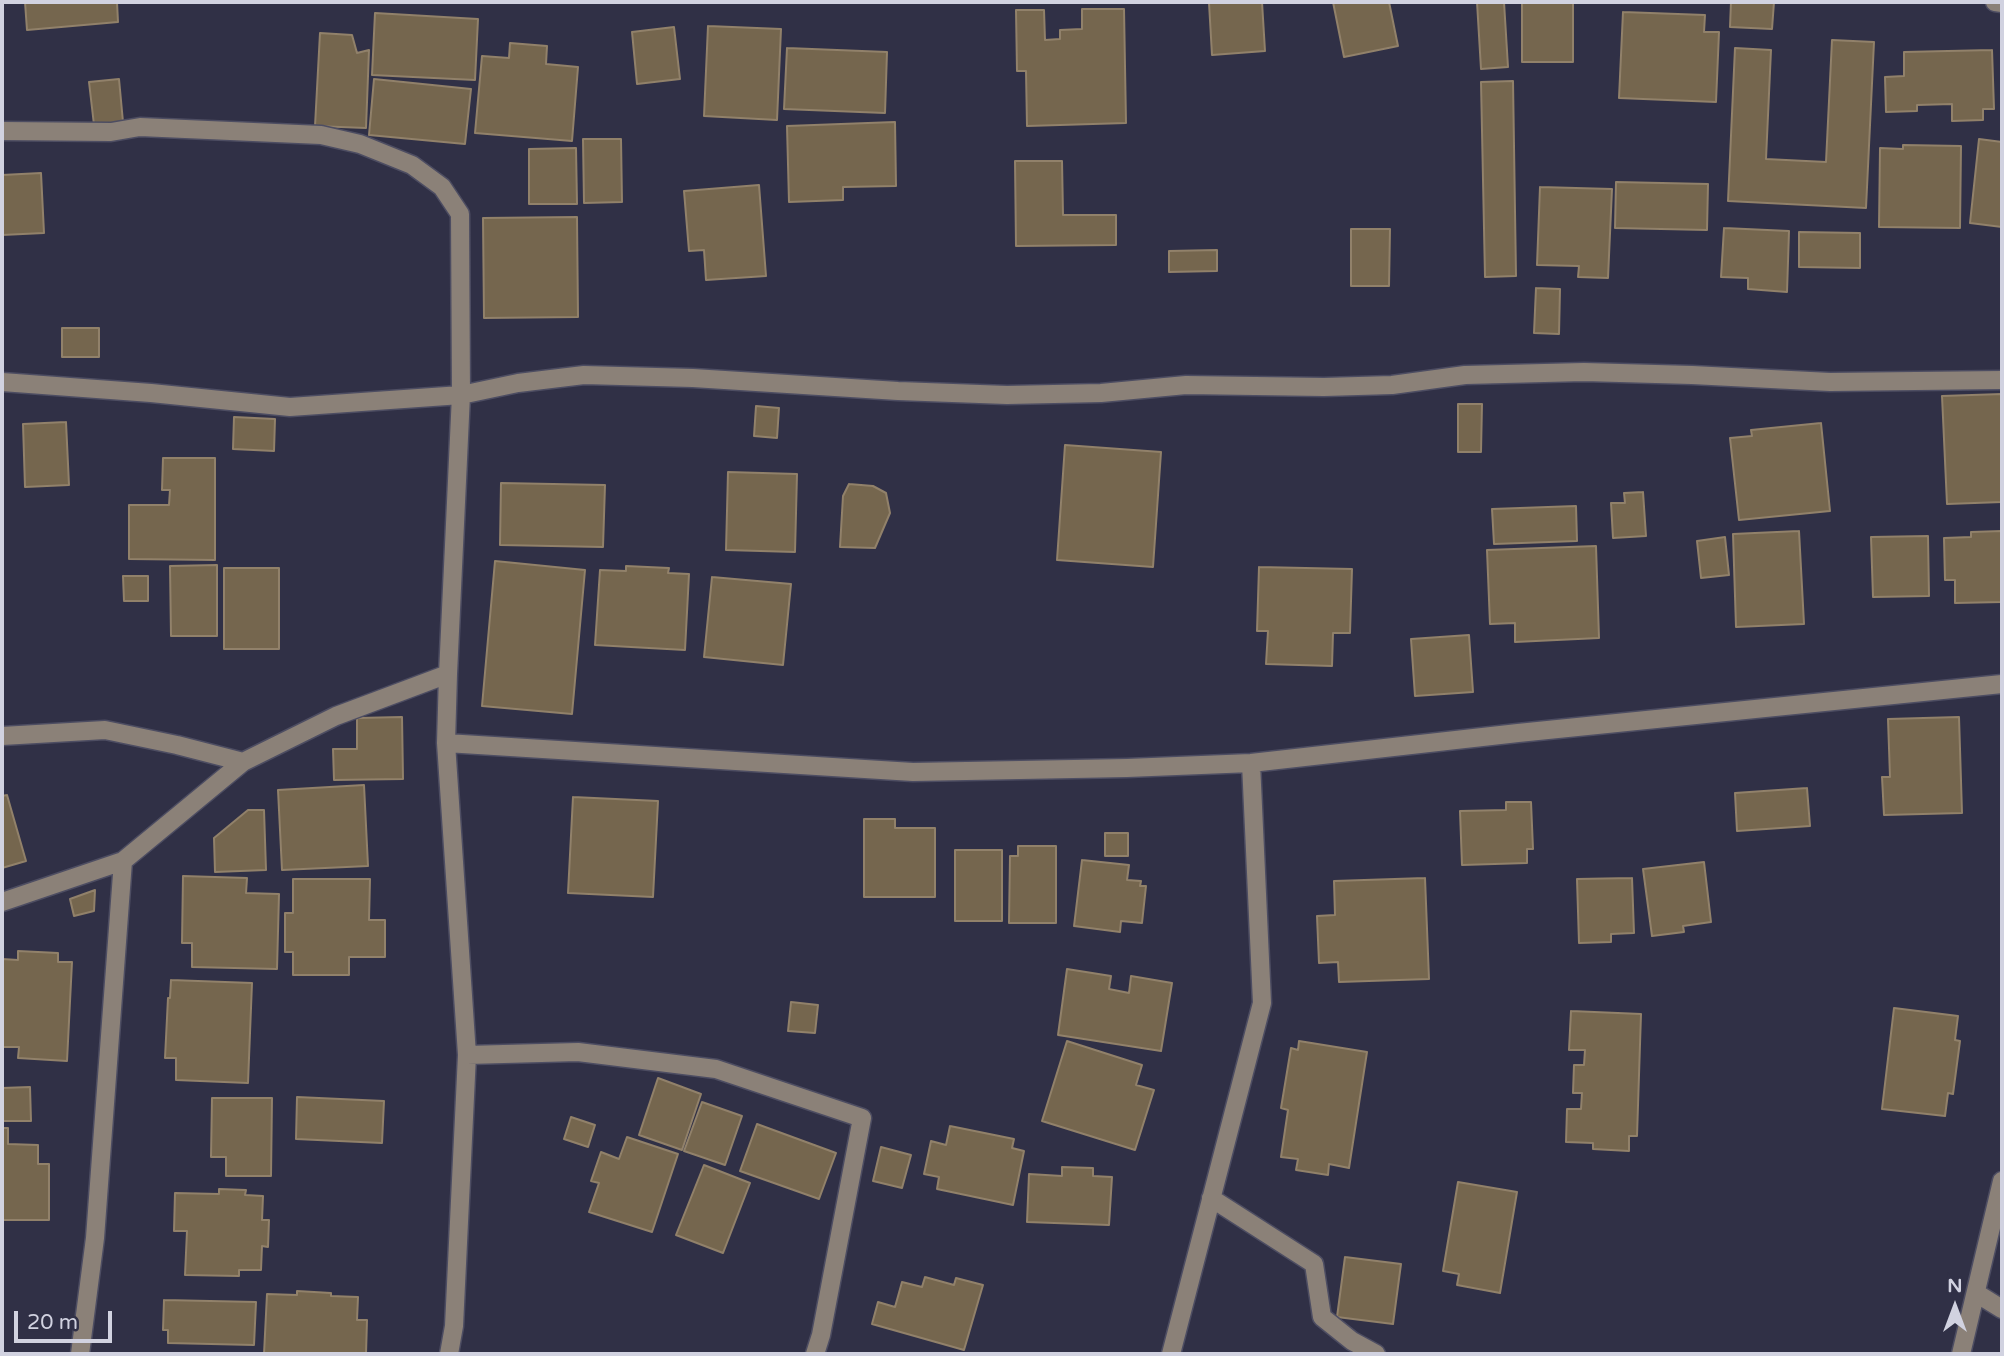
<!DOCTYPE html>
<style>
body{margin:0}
#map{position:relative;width:2004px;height:1356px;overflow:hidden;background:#303046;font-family:"Varela Round",sans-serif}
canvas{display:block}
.frame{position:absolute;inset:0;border:4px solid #d1d2e0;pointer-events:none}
.north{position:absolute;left:1920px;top:1272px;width:70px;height:70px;-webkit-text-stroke:5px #303046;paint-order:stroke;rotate:0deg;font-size:19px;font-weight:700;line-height:28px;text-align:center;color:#d1d2e0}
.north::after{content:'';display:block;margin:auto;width:24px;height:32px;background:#d1d2e0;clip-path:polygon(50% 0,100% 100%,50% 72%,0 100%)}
.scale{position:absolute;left:14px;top:1311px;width:98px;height:32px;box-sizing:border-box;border:4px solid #d1d2e0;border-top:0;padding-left:9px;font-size:21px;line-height:24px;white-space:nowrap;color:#d1d2e0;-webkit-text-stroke:5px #303046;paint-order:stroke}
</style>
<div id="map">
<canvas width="2004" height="1356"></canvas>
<div class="frame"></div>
<div class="north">N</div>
<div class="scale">20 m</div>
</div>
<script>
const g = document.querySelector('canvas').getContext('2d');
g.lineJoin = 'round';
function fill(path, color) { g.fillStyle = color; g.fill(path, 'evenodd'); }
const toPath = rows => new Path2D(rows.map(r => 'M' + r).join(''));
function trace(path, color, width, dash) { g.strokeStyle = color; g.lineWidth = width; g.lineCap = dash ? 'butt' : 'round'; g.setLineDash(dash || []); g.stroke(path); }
const building = toPath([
 [25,2,117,2,118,22,27,30,25,2],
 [1230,2,1262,2,1265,51,1212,55,1209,3,1230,2],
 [1333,2,1389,2,1398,46,1344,57,1333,2],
 [1477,2,1504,2,1508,67,1481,69,1477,2],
 [1522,2,1573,2,1573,62,1522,62,1522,2],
 [1731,2,1774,2,1772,29,1730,27,1731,2],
 [1082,9,1124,9,1126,123,1027,126,1026,71,1017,71,1016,10,1044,10,1045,40,1060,39,1060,30,1082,29,1082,9],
 [1623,12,1705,15,1704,32,1719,32,1716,102,1619,98,1623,12],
 [375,13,478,19,475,80,372,75,375,13],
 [708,26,781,29,777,120,704,116,708,26],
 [674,27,680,79,637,84,632,32,674,27],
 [320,33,352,35,357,53,369,50,366,128,315,126,320,33],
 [1832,40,1874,42,1866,208,1728,201,1735,48,1771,50,1766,159,1826,162,1832,40],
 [510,43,547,46,546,64,578,67,572,141,475,133,482,56,509,58,510,43],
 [787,48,887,52,885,113,784,109,787,48],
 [1992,50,1994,109,1983,109,1983,120,1952,121,1952,104,1917,105,1917,111,1886,112,1885,77,1904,76,1904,52,1992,50],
 [119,79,123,122,94,125,89,82,119,79],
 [374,79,471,89,465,144,369,135,374,79],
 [1513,81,1516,276,1485,277,1481,82,1513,81],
 [895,122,896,186,843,187,843,200,789,202,787,126,895,122],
 [583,139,621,139,622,202,584,203,583,139],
 [1979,139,2002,142,2002,227,1970,223,1979,139],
 [1903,145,1961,146,1960,228,1879,227,1880,148,1903,149,1903,145],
 [576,148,577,204,529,204,529,149,576,148],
 [1015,161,1062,161,1063,215,1116,215,1116,245,1016,246,1015,161],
 [41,173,44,233,2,235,2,175,41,173],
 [1616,182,1708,184,1707,230,1615,228,1616,182],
 [759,185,766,276,706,280,704,250,689,251,684,191,759,185],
 [1540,187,1612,189,1608,278,1578,277,1579,266,1537,265,1540,187],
 [577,217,578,317,484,318,483,218,577,217],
 [1724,228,1789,231,1787,292,1748,289,1748,278,1721,277,1724,228],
 [1351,229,1390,229,1389,286,1351,286,1351,229],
 [1799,232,1860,233,1860,268,1799,267,1799,232],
 [1217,250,1217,271,1169,272,1169,251,1217,250],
 [1536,288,1560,289,1559,334,1534,333,1536,288],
 [62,328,99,328,99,357,62,357,62,328],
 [2002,394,2002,502,1947,504,1942,396,2002,394],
 [1458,404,1482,404,1481,452,1458,452,1458,404],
 [756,406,779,408,777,438,754,436,756,406],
 [234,417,275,419,274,451,233,449,234,417],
 [66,422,69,485,25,487,23,424,66,422],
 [1821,423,1830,511,1739,520,1730,438,1752,436,1751,430,1821,423],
 [1065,445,1161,452,1153,567,1057,560,1065,445],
 [163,458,215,458,215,560,129,559,129,505,169,505,170,490,162,490,163,458],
 [728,472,797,474,795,552,726,550,728,472],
 [501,483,605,485,603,547,500,545,501,483],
 [849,484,873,486,886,493,890,513,875,548,840,547,843,496,849,484],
 [1643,492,1646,536,1613,538,1611,503,1625,503,1624,493,1643,492],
 [1576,506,1577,541,1494,544,1492,509,1576,506],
 [1799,531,1804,624,1736,627,1733,534,1799,531],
 [2002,531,2002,602,1955,603,1955,580,1945,580,1944,538,1971,537,1971,532,2002,531],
 [1928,536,1929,596,1873,597,1871,537,1928,536],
 [1725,537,1729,575,1701,578,1697,541,1725,537],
 [1596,546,1599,638,1515,642,1515,623,1490,624,1487,550,1596,546],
 [495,561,585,570,572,714,482,706,495,561],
 [217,565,217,636,171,636,170,566,217,565],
 [626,566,669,568,668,573,689,574,685,650,595,645,600,570,626,571,626,566],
 [1259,567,1352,569,1350,633,1333,633,1332,666,1266,664,1268,631,1257,631,1259,567],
 [224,568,279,568,279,649,224,649,224,568],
 [123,576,148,576,148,601,124,601,123,576],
 [712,577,791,584,783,665,704,657,712,577],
 [1469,635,1473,692,1415,696,1411,639,1469,635],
 [402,717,403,779,334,780,333,749,357,749,357,718,402,717],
 [1959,717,1962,813,1884,815,1882,777,1890,777,1888,719,1959,717],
 [364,785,368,866,282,870,278,790,364,785],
 [1807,788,1810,826,1737,831,1735,793,1807,788],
 [7,795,26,861,2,868,2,796,7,795],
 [573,797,658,801,653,897,568,893,573,797],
 [1506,802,1531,802,1533,849,1527,849,1527,863,1462,865,1460,811,1506,810,1506,802],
 [248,810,264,810,266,870,215,872,214,838,248,810],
 [864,819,895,819,895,828,935,828,935,897,864,897,864,819],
 [1105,833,1128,833,1128,856,1105,856,1105,833],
 [1018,846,1056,846,1056,923,1009,923,1010,856,1018,856,1018,846],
 [955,850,1002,850,1002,921,955,921,955,850],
 [1082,860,1129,865,1127,880,1141,881,1140,886,1146,886,1142,923,1121,921,1120,932,1074,926,1082,860],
 [1704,862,1711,922,1683,926,1684,932,1652,936,1643,869,1704,862],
 [183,876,247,878,246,893,279,894,277,969,192,967,192,943,182,943,183,876],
 [1425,878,1429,979,1339,982,1338,962,1319,963,1317,916,1335,915,1334,881,1425,878],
 [1632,878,1634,933,1611,934,1611,942,1579,943,1577,879,1632,878],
 [293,879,370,879,369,920,385,920,385,957,349,957,349,975,293,975,293,952,285,952,285,913,293,913,293,879],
 [95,890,94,911,74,916,70,899,95,890],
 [18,951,58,953,58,962,72,962,67,1061,18,1058,19,1047,2,1047,2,959,18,960,18,951],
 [1067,969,1111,976,1109,989,1129,993,1131,976,1172,983,1161,1051,1058,1035,1067,969],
 [171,980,252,983,248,1083,176,1080,176,1058,165,1058,168,998,170,998,171,980],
 [791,1002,818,1005,815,1033,788,1031,791,1002],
 [1894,1008,1958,1016,1955,1040,1960,1041,1953,1094,1948,1093,1945,1116,1882,1109,1894,1008],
 [1571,1011,1641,1014,1637,1136,1629,1136,1629,1151,1593,1149,1593,1143,1566,1142,1567,1109,1581,1109,1582,1093,1573,1093,1574,1065,1584,1065,1585,1050,1569,1050,1571,1011],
 [1067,1041,1142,1065,1136,1085,1154,1090,1135,1150,1042,1121,1067,1041],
 [1299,1041,1367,1052,1349,1168,1329,1164,1328,1175,1296,1170,1298,1159,1281,1157,1288,1110,1281,1108,1291,1048,1298,1050,1299,1041],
 [658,1078,701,1094,682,1150,639,1135,658,1078],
 [30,1087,31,1121,2,1121,2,1088,30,1087],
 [297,1097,384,1101,382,1143,296,1139,297,1097],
 [212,1098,272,1098,271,1176,226,1176,226,1157,211,1157,212,1098],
 [702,1102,742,1116,725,1165,684,1151,702,1102],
 [571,1117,595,1125,588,1147,564,1139,571,1117],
 [757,1124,836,1153,819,1199,740,1171,757,1124],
 [950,1126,1014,1139,1012,1148,1024,1151,1013,1205,937,1189,939,1177,924,1174,931,1141,946,1145,950,1126],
 [2,1128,8,1128,8,1144,38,1145,38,1164,49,1164,49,1220,3,1220,3,1228,2,1228,2,1128],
 [627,1137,678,1154,652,1232,589,1212,599,1183,591,1181,601,1152,619,1159,627,1137],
 [881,1147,911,1155,902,1188,873,1181,881,1147],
 [704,1165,750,1183,723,1253,676,1235,704,1165],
 [1062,1167,1093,1168,1093,1176,1112,1177,1109,1225,1027,1222,1029,1174,1062,1176,1062,1167],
 [1458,1182,1517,1192,1500,1293,1457,1285,1459,1274,1443,1271,1458,1182],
 [219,1189,246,1190,245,1195,263,1196,262,1220,269,1220,268,1247,262,1246,261,1270,239,1270,239,1276,185,1275,187,1231,174,1231,175,1193,219,1194,219,1189],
 [1345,1257,1401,1264,1393,1324,1337,1317,1345,1257],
 [925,1277,954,1285,956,1278,983,1285,964,1350,872,1324,878,1302,895,1307,902,1282,922,1287,925,1277],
 [297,1291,331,1293,331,1296,358,1297,357,1320,367,1320,366,1354,264,1354,267,1294,297,1295,297,1291],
 [164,1300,256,1302,254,1345,168,1343,168,1330,163,1330,164,1300]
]);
const minor = toPath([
 [1995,2,2002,3],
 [2,131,111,132,140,127,321,135,360,144,412,165,442,187,460,214,461,395,448,674,446,743,467,1055],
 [2,382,151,393,290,407,461,395,518,383,584,375,693,378,898,391,1007,395,1101,393,1186,385,1324,387,1392,385,1465,375,1584,372,1692,375,1830,382,2002,380],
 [2,736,105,730,177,745,243,762,336,716,448,674],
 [446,743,913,772,1127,768,1251,763,1518,733,2002,684],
 [2,902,123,861,243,762],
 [1211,1198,1314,1264,1322,1317,1352,1341,1376,1354],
 [1976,1293,2002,1309],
 [80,1354,95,1238,123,861],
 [449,1354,454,1326,467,1055,578,1052,716,1069,862,1118,821,1335,815,1354],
 [1171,1354,1262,1003,1251,763],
 [1961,1354,2002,1181]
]);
fill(building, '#75664e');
trace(building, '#91816a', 2);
trace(minor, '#4d4d62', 21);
trace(minor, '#8b8178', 18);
</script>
